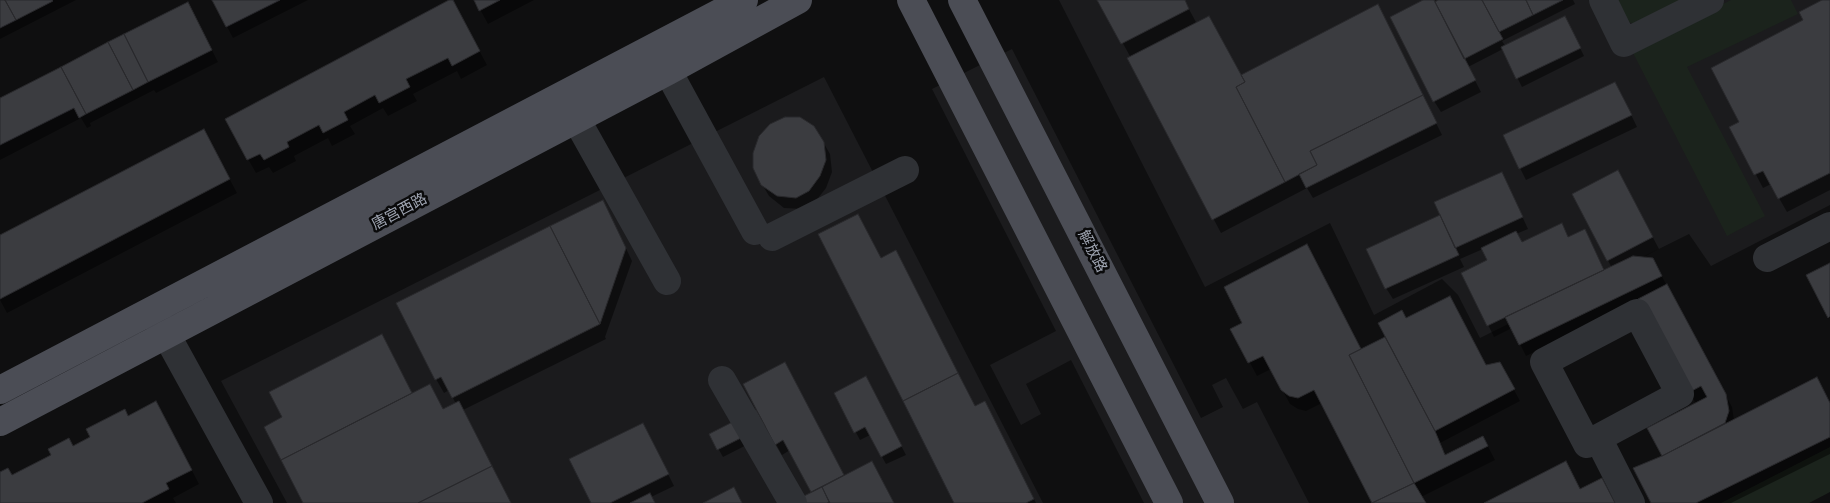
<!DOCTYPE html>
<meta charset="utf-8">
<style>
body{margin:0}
canvas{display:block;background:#0f0f10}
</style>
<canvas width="1830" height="503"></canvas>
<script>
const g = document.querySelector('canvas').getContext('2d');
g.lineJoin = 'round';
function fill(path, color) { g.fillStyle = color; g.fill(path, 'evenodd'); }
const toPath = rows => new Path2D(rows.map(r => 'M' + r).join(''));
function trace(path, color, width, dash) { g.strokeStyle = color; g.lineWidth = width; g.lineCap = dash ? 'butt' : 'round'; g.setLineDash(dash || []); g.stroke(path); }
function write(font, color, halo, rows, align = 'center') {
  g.font = font + ' Overpass,"Noto Sans SC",sans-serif'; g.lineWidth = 5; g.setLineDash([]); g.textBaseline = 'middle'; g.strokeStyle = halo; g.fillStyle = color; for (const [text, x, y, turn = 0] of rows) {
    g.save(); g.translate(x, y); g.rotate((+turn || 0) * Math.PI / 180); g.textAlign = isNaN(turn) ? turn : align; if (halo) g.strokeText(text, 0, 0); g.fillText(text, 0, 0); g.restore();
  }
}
const built = toPath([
 [1059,0,1830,0,1830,205,1711,266,1689,234,1480,338,1458,295,1442,279,1374,315,1330,223,1205,287],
 [1012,49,1201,418,1223,407,1212,385,1226,378,1243,409,1257,402,1309,503,1144,503,1071,360,1026,384,1041,414,1021,425,990,365,1056,331,932,89],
 [824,77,1043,503,287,503,221,381]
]);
const green = toPath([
 [1612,0,1696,0,1638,26,1629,22],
 [1731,0,1791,0,1798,14,1687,67,1765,216,1727,236,1631,49],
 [1830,447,1830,492,1809,503,1721,503]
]);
const shadow = toPath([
 [0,0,76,0,0,39],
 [213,0,308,0,233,38],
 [452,0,487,65,461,79,457,71,413,94,417,101,388,116,383,108,350,126,355,134,332,146,328,138,294,156,296,161,273,173,269,167,256,173,226,120],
 [475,0,534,0,488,24],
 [1099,0,1184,0,1197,24,1241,76,1429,109,1442,135,1313,198,1307,188,1221,233,1129,59,1131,58],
 [1426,0,1433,0,1435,3,1441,0,1573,0,1575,4,1502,41,1506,47,1569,26,1584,56,1522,87,1503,49,1468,67,1481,92,1441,112,1434,101],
 [1825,0,1830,0,1830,190,1787,212,1771,184,1763,188,1731,127,1740,122,1805,21],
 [194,15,218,62,156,93,154,90,90,123,91,126,87,128,81,118,0,160,0,99],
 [1621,94,1637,127,1526,180,1520,168],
 [823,142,830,154,832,172,826,188,815,202,803,209,784,208,769,196,762,184],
 [211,144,237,193,7,313,0,300,0,236],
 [1502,173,1528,229,1516,234,1522,243,1569,238,1591,242,1605,271,1612,268,1573,195,1624,183,1659,249,1642,258,1659,271,1732,407,1734,420,1830,403,1830,454,1731,503,1652,503,1664,456,1649,428,1696,404,1640,301,1526,356,1512,328,1494,337,1463,273,1488,261,1483,249,1460,259,1464,267,1393,299,1386,288,1442,215],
 [609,213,632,261,605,337,606,339,463,410,511,503,304,503,265,427,284,418,388,347,412,394,443,410,456,404,449,390,444,393,436,379],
 [1315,260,1361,350,1390,344,1406,319,1486,366,1506,375,1520,401,1440,443,1446,456,1483,437,1495,460,1421,497,1424,503,1374,503,1322,403,1306,411,1298,409,1290,404,1271,369,1257,376,1232,329,1244,323],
 [791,375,844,477,893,503,793,503,813,493,790,450,782,455,770,433,723,457,710,434,762,418],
 [870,386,906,455,886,464,870,435,860,440,835,393],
 [975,407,992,416,1036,503,956,503],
 [128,417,164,417,199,484,173,498,176,503,0,503,0,473,12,477,73,448],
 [643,424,674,486,651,497,654,503,592,503]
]);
const building = toPath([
 [0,0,5,0,16,20,0,28,0,0],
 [5,0,52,0,53,1,16,20,5,0],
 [212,0,280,0,226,27,212,0],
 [449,0,453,0,480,51,452,66,448,58,406,79,410,87,379,103,375,95,344,112,348,120,323,133,319,125,287,142,289,147,264,160,260,154,247,160,225,119,449,0],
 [474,0,500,0,479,11,474,0],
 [1097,0,1185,0,1189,9,1121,44,1097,0],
 [1423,0,1434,0,1476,80,1433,102,1390,17,1423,0],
 [1438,0,1482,0,1503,39,1464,59,1435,2,1438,0],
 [1482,0,1526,0,1533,15,1499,32,1482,0],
 [1526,0,1563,0,1533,15,1526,0],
 [1822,0,1830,0,1830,173,1778,199,1763,171,1754,175,1729,127,1739,122,1711,68,1803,20,1799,12,1822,0],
 [188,2,212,50,148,82,124,34,188,2],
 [1378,4,1423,95,1310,151,1317,165,1285,182,1236,87,1245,82,1241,75,1378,4],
 [1209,16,1245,82,1236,87,1285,182,1212,220,1127,58,1209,16],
 [1565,16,1581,48,1516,79,1501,47,1565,16],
 [124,34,148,82,133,90,108,42,124,34],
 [108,42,133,90,86,114,61,67,108,42],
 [61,67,86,114,79,118,74,108,0,145,0,98,61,67],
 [1615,82,1632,115,1519,169,1503,135,1615,82],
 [1423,95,1437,123,1306,188,1299,174,1317,165,1310,151,1423,95],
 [785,117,800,117,814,126,824,142,826,160,820,176,809,191,796,198,777,196,761,185,753,168,753,153,759,136,770,124,785,117],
 [204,129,230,179,0,299,0,235,204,129],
 [1618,170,1653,237,1607,261,1572,194,1618,170],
 [1502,172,1523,217,1455,248,1434,202,1502,172],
 [603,200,626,248,600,324,550,226,603,200],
 [858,214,881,258,896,250,958,373,903,401,818,234,858,214],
 [1440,215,1459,255,1385,289,1366,249,1440,215],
 [1562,223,1568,237,1585,229,1604,270,1487,326,1461,273,1487,260,1481,248,1516,231,1522,242,1562,223],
 [550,226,600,324,452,398,441,377,435,380,396,303,550,226],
 [1307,244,1361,349,1349,355,1414,483,1372,503,1314,390,1298,398,1289,396,1281,390,1263,356,1248,363,1230,329,1242,323,1224,287,1307,244],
 [1633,256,1653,258,1662,276,1519,345,1505,317,1633,256],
 [1830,263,1830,316,1828,318,1806,275,1830,263],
 [1667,284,1726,394,1729,411,1725,423,1662,456,1647,428,1707,397,1701,386,1688,393,1638,299,1667,284],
 [1450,296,1486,365,1500,362,1515,389,1435,431,1378,323,1402,310,1406,318,1450,296],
 [382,334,412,393,281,460,264,427,282,417,269,392,382,334],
 [1385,337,1435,431,1445,455,1483,436,1488,446,1414,483,1349,355,1385,337],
 [785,362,844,475,811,492,783,440,775,445,743,384,785,362],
 [958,373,975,406,985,401,1034,499,1026,503,954,503,903,401,958,373],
 [866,376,902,446,881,457,865,427,854,433,834,393,866,376],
 [1817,377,1830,403,1830,437,1696,503,1651,503,1633,468,1662,456,1817,377],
 [430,384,443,409,459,401,492,466,418,503,303,503,281,460,430,384],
 [156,401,192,470,166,483,169,489,142,503,0,503,0,472,8,468,12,475,51,455,48,449,69,438,73,446,90,437,86,429,125,409,128,416,156,401],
 [756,410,765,426,717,450,709,434,756,410],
 [643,423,669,474,610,503,591,503,569,459,643,423],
 [872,461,894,503,830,503,822,487,872,461],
 [1566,461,1580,489,1602,478,1615,503,1484,503,1566,461],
 [492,466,511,503,418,503,492,466],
 [1414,483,1426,503,1372,503,1414,483],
 [734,487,742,503,703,503,734,487],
 [822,487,829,502,827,503,790,503,822,487],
 [650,493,655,503,630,503,650,493]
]);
const minor = toPath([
 [1603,0,1624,43,1710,0],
 [657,51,755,231],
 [565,99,667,281],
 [772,237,905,170],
 [1767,258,1830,226],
 [1637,313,1680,394,1587,444,1544,362,1637,313],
 [155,314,259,503],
 [722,380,793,503],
 [1598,438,1631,503]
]);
const major = toPath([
 [911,0,1169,503],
 [962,0,1220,503],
 [0,390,744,0],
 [0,422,668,71,798,0]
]);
const streetNames = [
 ["唐宫西路",400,213,-28],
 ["解放路",1091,252,63]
];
fill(built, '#1b1b1d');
fill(green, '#1b231c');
fill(shadow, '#0007');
fill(building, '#3b3c40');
trace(building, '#29292c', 1);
trace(minor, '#2f3135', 28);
trace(major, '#4b4d55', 28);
write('15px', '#9fa5b2', '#0a0a0b', streetNames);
</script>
